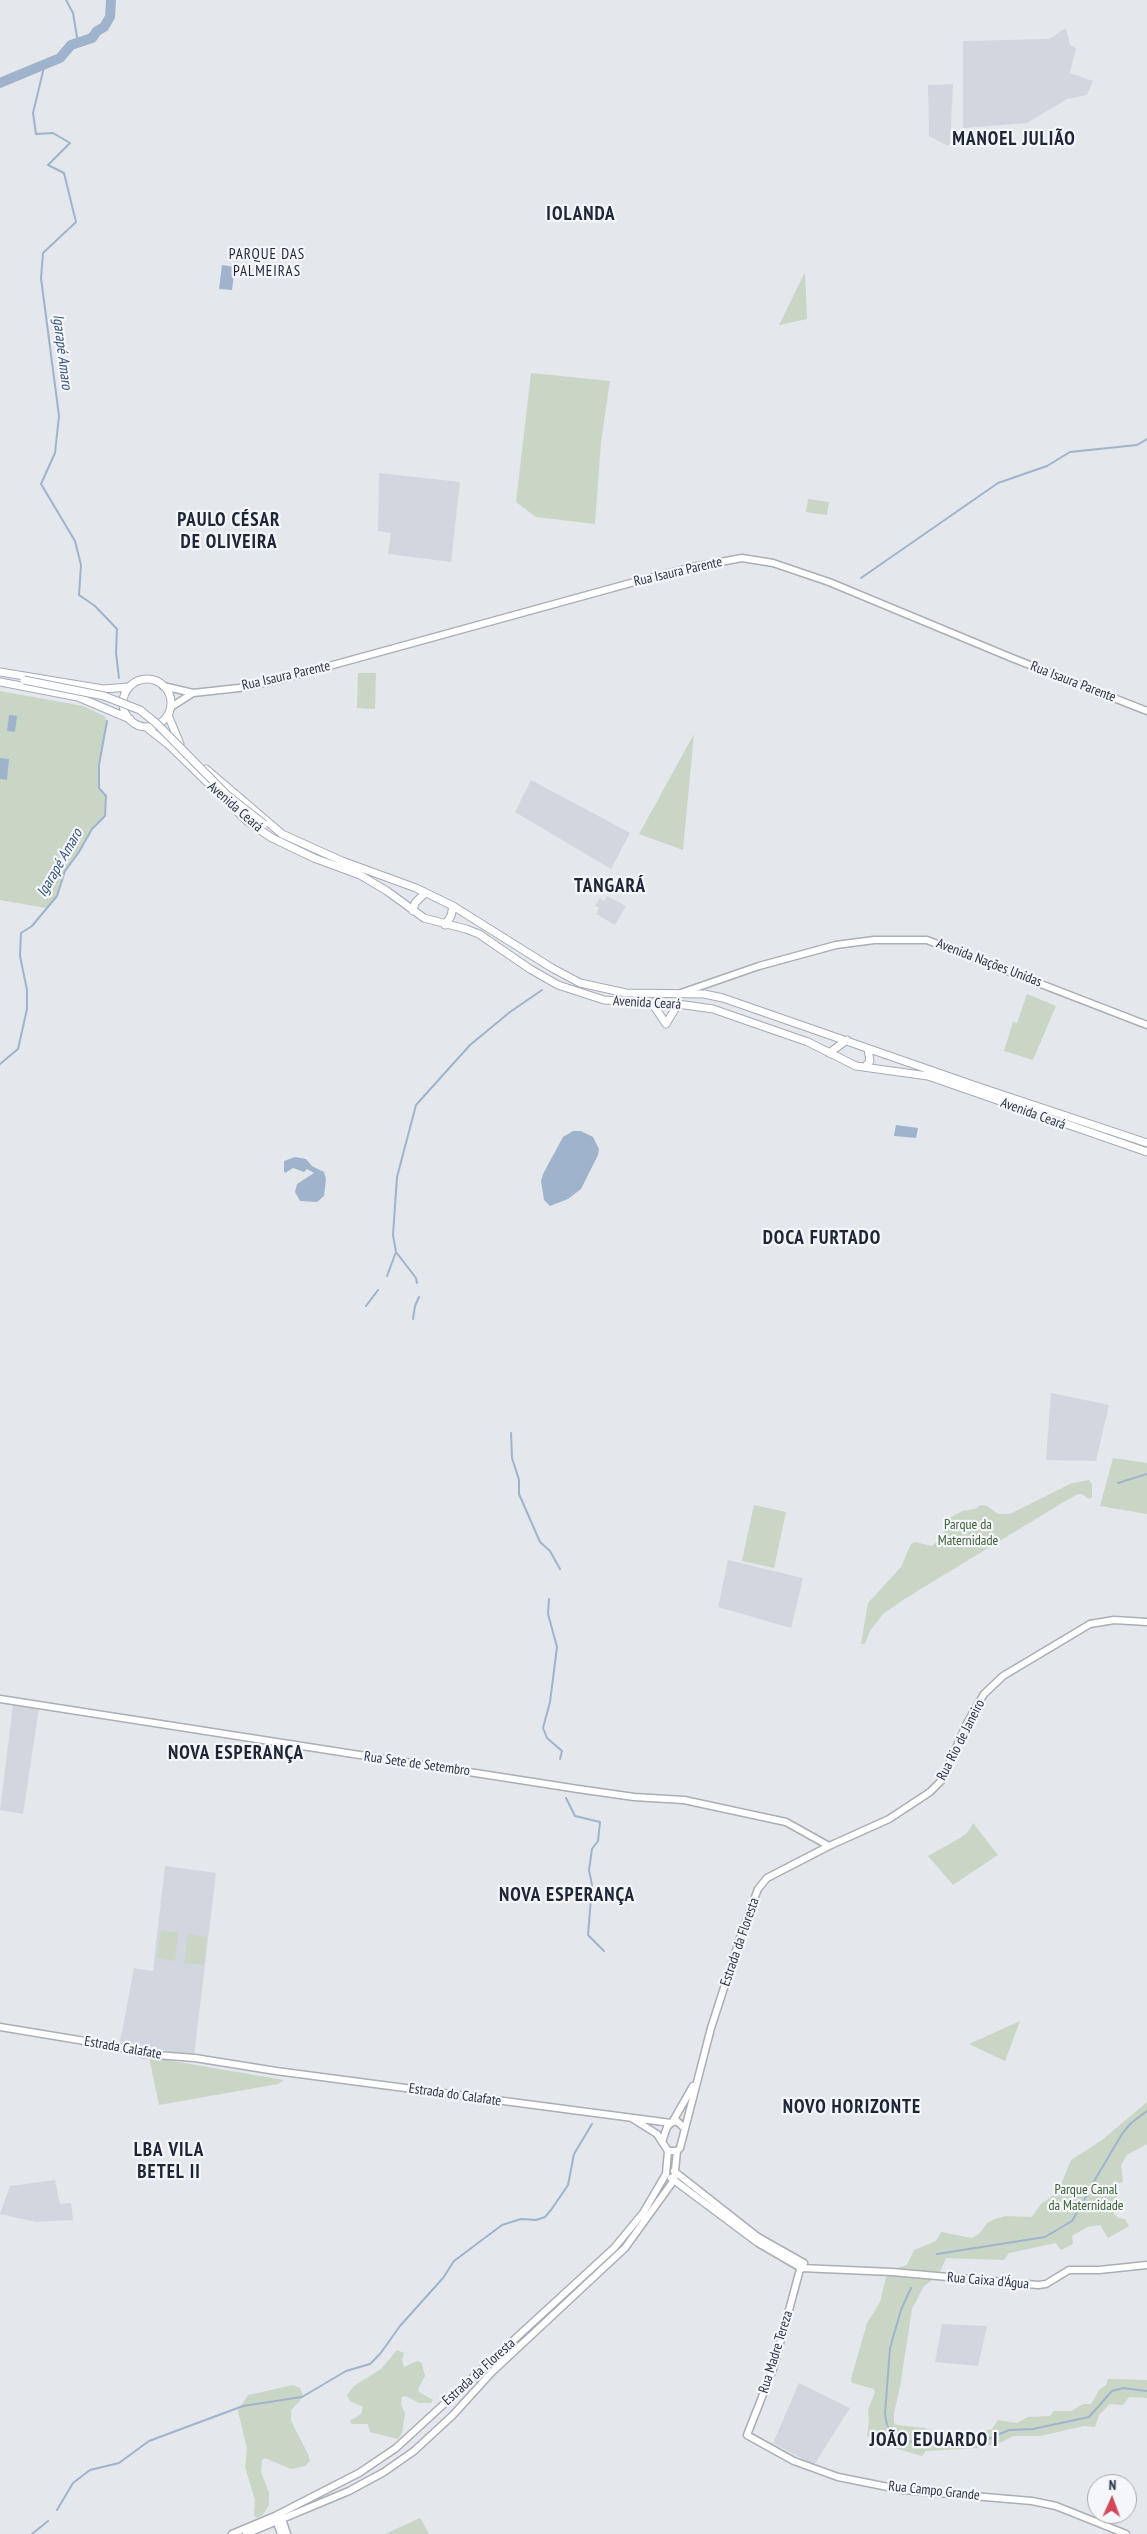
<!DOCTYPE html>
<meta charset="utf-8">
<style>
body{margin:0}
#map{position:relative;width:1147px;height:2534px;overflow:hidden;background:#e4e7ec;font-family:"PT Sans Narrow",sans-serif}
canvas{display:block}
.north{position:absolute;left:1087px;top:2474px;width:50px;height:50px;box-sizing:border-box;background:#f4f6f9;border:1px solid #a4a8b1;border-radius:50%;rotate:2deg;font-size:14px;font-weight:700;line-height:20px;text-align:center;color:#2b3445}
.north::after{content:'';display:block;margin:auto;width:18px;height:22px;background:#d1495b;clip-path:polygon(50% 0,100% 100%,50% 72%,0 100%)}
</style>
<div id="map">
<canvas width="1147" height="2534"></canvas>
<div class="north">N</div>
</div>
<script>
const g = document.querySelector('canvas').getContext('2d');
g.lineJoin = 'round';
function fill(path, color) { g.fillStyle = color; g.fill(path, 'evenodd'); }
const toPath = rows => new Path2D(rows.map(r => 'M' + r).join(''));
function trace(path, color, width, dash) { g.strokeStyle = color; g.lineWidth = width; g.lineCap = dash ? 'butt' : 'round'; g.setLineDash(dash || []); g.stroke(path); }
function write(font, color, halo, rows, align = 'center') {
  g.font = font + ' "PT Sans Narrow",sans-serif'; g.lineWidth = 4.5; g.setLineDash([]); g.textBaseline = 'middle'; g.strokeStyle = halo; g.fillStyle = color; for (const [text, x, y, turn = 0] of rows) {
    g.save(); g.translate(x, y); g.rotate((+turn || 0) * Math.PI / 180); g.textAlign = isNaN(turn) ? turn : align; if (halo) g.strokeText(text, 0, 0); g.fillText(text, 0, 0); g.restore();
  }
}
const built = toPath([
 [1066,28,1070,45,1076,48,1070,73,1093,81,1087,95,1067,99,1027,123,963,128,963,41,1049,39],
 [953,84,950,143,948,146,929,136,928,85],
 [379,473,460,482,451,562,388,554,391,533,378,531],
 [531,780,630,833,611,869,515,812],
 [607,896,626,906,615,925,596,914,599,908,595,906,600,898,604,901],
 [1051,1393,1109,1405,1096,1461,1046,1460],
 [728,1560,803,1578,791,1628,718,1607],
 [13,1705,39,1708,23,1814,0,1810],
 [165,1866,216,1873,194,2056,120,2042,134,1968,153,1971],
 [55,2180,60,2204,71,2203,73,2220,36,2222,0,2214,10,2186],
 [942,2324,987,2326,978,2366,935,2362],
 [799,2383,850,2408,814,2465,773,2443]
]);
const green = toPath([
 [805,272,807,319,779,325],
 [531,373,610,381,601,442,595,524,536,517,516,502],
 [808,499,829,502,827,515,806,512],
 [358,673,376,673,375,709,357,708],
 [0,691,83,706,104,716,107,721,99,765,99,788,106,796,105,816,92,829,79,852,65,871,57,896,46,908,0,900],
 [694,734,683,850,639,834],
 [1027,994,1056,1006,1033,1060,1004,1051,1013,1022,1017,1023],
 [1113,1458,1147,1463,1147,1514,1100,1506],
 [1089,1480,1092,1484,1092,1497,1089,1499,1082,1494,1078,1494,1067,1500,906,1598,883,1614,870,1631,865,1644,861,1644,868,1603,901,1567,911,1544,915,1542,932,1546,943,1536,946,1520,962,1511,975,1509,980,1505,987,1506,998,1514,1010,1514,1072,1483],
 [754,1505,786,1512,774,1568,742,1561],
 [973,1823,998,1855,953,1885,928,1856,960,1838,968,1832],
 [161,1930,178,1933,175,1961,157,1958],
 [188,1934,207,1937,204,1965,184,1963],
 [1020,2021,1005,2061,969,2044],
 [149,2057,284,2080,278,2084,159,2105],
 [1147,2102,1147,2144,1127,2155,1121,2165,1123,2182,1113,2185,1113,2188,1121,2205,1114,2209,1114,2214,1118,2218,1125,2219,1129,2226,1108,2238,1100,2225,1087,2227,1072,2236,1073,2244,1061,2250,1056,2243,1009,2253,1004,2260,946,2258,938,2276,924,2286,912,2309,900,2387,894,2413,894,2423,897,2425,925,2428,945,2437,959,2439,992,2429,998,2420,1017,2423,1028,2417,1050,2416,1054,2411,1072,2411,1083,2404,1091,2404,1099,2390,1106,2385,1108,2379,1147,2380,1147,2398,1129,2397,1123,2405,1110,2404,1099,2415,1095,2427,1084,2426,1040,2436,1013,2436,1002,2442,980,2448,926,2451,922,2456,884,2445,867,2436,869,2422,868,2410,875,2392,874,2389,852,2383,851,2379,867,2323,880,2302,886,2277,897,2268,907,2265,914,2250,936,2241,941,2232,972,2238,979,2234,987,2223,995,2219,1005,2216,1032,2217,1041,2204,1058,2192,1071,2160,1102,2140],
 [397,2350,404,2353,402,2360,404,2367,415,2362,419,2361,422,2364,425,2376,418,2389,419,2392,433,2400,431,2403,419,2403,406,2396,402,2397,401,2404,405,2414,402,2433,398,2439,370,2432,368,2424,352,2424,350,2421,361,2414,363,2407,350,2401,347,2395,354,2386,381,2369],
 [293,2385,300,2388,303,2395,299,2402,291,2410,291,2421,308,2454,310,2461,305,2466,291,2469,265,2458,262,2460,261,2472,269,2493,269,2505,263,2515,257,2518,254,2516,255,2500,245,2467,247,2449,238,2411,248,2395],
 [420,2518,429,2534,385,2534]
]);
const water = toPath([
 [222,265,235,267,232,290,219,289],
 [9,715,17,716,15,732,7,731],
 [0,758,9,759,7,780,0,779],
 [896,1125,918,1128,916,1138,894,1136],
 [573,1131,581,1131,593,1137,599,1149,598,1155,581,1189,568,1199,550,1206,544,1200,541,1181,543,1174,563,1137],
 [295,1157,306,1159,312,1166,324,1172,326,1179,324,1196,317,1202,300,1201,295,1192,297,1184,314,1173,307,1169,304,1172,293,1168,285,1173,284,1171,284,1161]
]);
const stream = toPath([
 [66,0,73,13,78,43],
 [45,63,33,113,36,134,53,133,70,143,48,165,64,173,76,222,43,253,41,278,59,416,55,453,41,484,75,541,81,565,79,595,95,606,117,629,116,653,119,678],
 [861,578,998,483,1047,466,1070,452,1137,445,1147,439],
 [0,1064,18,1049,27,1009,27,990,20,956,21,933,32,926,57,896,65,871,79,852,92,829,105,816,106,796,99,788,99,765,107,721],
 [387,1276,396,1252],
 [417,1283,416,1278,396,1252,393,1235,397,1177,416,1105,470,1045,510,1012,542,990],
 [366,1306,378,1290],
 [413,1319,415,1306,419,1297],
 [511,1433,512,1458,519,1480,519,1494,540,1542,550,1551,560,1569],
 [1118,1483,1147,1474],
 [549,1599,548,1614,557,1647,550,1702,543,1728,547,1738,562,1751,560,1759],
 [566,1798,575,1816,600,1822,598,1841,592,1849,589,1870,592,1885,588,1935,604,1951],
 [1093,2183,1122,2134,1131,2123,1147,2111],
 [937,2254,1045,2237,1072,2221,1090,2190],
 [911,2288,901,2310,890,2348,885,2414,887,2425,893,2433,904,2441,958,2446,984,2441,1009,2430,1033,2429,1089,2417,1112,2391,1123,2388,1147,2391],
 [57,2510,73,2483,90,2470,119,2463,149,2441,243,2406,302,2397,346,2371,370,2364,380,2354,400,2326,443,2278,454,2261,502,2225,521,2219,536,2220,545,2217,551,2210,568,2185,574,2154,592,2124],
 [32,2534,48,2521]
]);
const river = toPath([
 [0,83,60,58,71,45,92,38,97,31,104,27,110,17,111,0]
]);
const secondary = toPath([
 [163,686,193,693,239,688,282,679,638,581,693,567,742,558,773,563,829,582,1012,658,1147,711],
 [171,707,193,693],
 [681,993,759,966,836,945,874,940,927,940,1147,1025],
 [0,1699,578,1789,634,1797,684,1800,786,1822,829,1846],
 [0,2027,115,2046,143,2054,195,2058,276,2071,671,2123],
 [633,2119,657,2134,668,2151,677,2151,680,2148,711,2028,742,1932,758,1889,767,1878,829,1846,889,1819,930,1792,942,1780,967,1723,984,1694,1003,1676,1090,1624,1114,1620,1147,1622],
 [673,2121,693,2086],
 [662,2142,667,2127,671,2123,677,2121,685,2129],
 [674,2171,758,2237,804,2263],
 [671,2178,758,2243,801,2268,892,2272,1038,2285,1046,2284,1069,2270,1099,2270,1147,2265],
 [802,2262,773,2369,747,2435,794,2461,838,2477,903,2490,1032,2501,1056,2506,1126,2534],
 [281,2516,287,2534],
 [275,2517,281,2534],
 [232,2534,275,2516,359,2473,396,2448,614,2248,643,2213,666,2174,668,2151],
 [246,2534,349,2491,384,2472,414,2451,453,2415,492,2372,625,2248,674,2180,677,2151]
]);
const primary = toPath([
 [0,672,103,689,129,687],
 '123 703a24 24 0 1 1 48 0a24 24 0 1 1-48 0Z',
 [0,682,78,697,130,719],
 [168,715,180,744],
 [146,727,169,745,247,821,272,838,314,858,360,875,387,891,424,918,466,929,479,934,530,969,558,985,604,1000,685,1005,713,1009,808,1042,856,1066,928,1076,1147,1152],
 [206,769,282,834,342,861,416,888,453,906,552,968,580,983,626,993,704,994,723,998,976,1086,1147,1143],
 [413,911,415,903,425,893],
 [445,925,451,916,453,906],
 [652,1003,666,1024],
 [666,1024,678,1004],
 [829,1053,847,1040],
 [865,1067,870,1061,868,1049]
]);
const primaryBridge = toPath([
 [24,680,104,696,140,710,156,723,227,795,264,824]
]);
const streetNames = [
 ["Rua Isaura Parente",678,572,-13],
 ["Rua Isaura Parente",286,676,-13],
 ["Rua Isaura Parente",1073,682,21],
 ["Avenida Ceará",235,807,41],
 ["Avenida Nações Unidas",989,963,21],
 ["Avenida Ceará",647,1003,3],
 ["Avenida Ceará",1033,1114,20],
 ["Rua Rio de Janeiro",961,1740,-63],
 ["Rua Sete de Setembro",417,1764,8],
 ["Estrada da Floresta",740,1942,-71],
 ["Estrada Calafate",123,2048,10],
 ["Estrada do Calafate",455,2095,8],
 ["Rua Caixa d'Água",988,2281,5],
 ["Rua Madre Tereza",776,2352,-73],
 ["Estrada da Floresta",479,2372,-42],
 ["Rua Campo Grande",934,2491,6]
];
const parkNames = [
 ["Parque da",968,1525],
 ["Maternidade",968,1541],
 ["Parque Canal",1086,2190],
 ["da Maternidade",1086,2206]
];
const neighbourhoodNames = [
 ["PARQUE DAS",267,255],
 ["PALMEIRAS",267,272]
];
const waterNames = [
 ["Igarapé Amaro",62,352,83],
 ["Igarapé Amaro",60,863,-60]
];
const districtNames = [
 ["MANOEL JULIÃO",1014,140],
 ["IOLANDA",581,215],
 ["PAULO CÉSAR",229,521],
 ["DE OLIVEIRA",229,543],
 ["TANGARÁ",610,887],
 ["DOCA FURTADO",822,1239],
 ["NOVA ESPERANÇA",236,1754],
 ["NOVA ESPERANÇA",567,1896],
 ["NOVO HORIZONTE",852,2108],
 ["LBA VILA",169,2151],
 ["BETEL II",169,2173],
 ["JOÃO EDUARDO I",934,2441]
];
fill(built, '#d2d6de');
fill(green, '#c9d6c5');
fill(water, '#9fb4cc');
trace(stream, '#9fb4cc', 2);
trace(river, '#9fb4cc', 10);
trace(secondary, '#a9aeb7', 9);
trace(primary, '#a3abb8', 9);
trace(secondary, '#fff', 6);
trace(primary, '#fff', 7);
trace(primaryBridge, '#a3abb8', 9, []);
trace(primaryBridge, '#fff', 7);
write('14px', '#2b3445', '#f4f6f9', streetNames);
write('14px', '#3f6138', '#f4f6f9', parkNames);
g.letterSpacing = '1px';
write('15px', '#1d2536', '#f4f6f9', neighbourhoodNames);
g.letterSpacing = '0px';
write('italic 15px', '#34527a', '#f4f6f9', waterNames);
g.letterSpacing = '1px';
write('bold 19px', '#1d2536', '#f4f6f9', districtNames);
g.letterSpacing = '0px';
</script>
